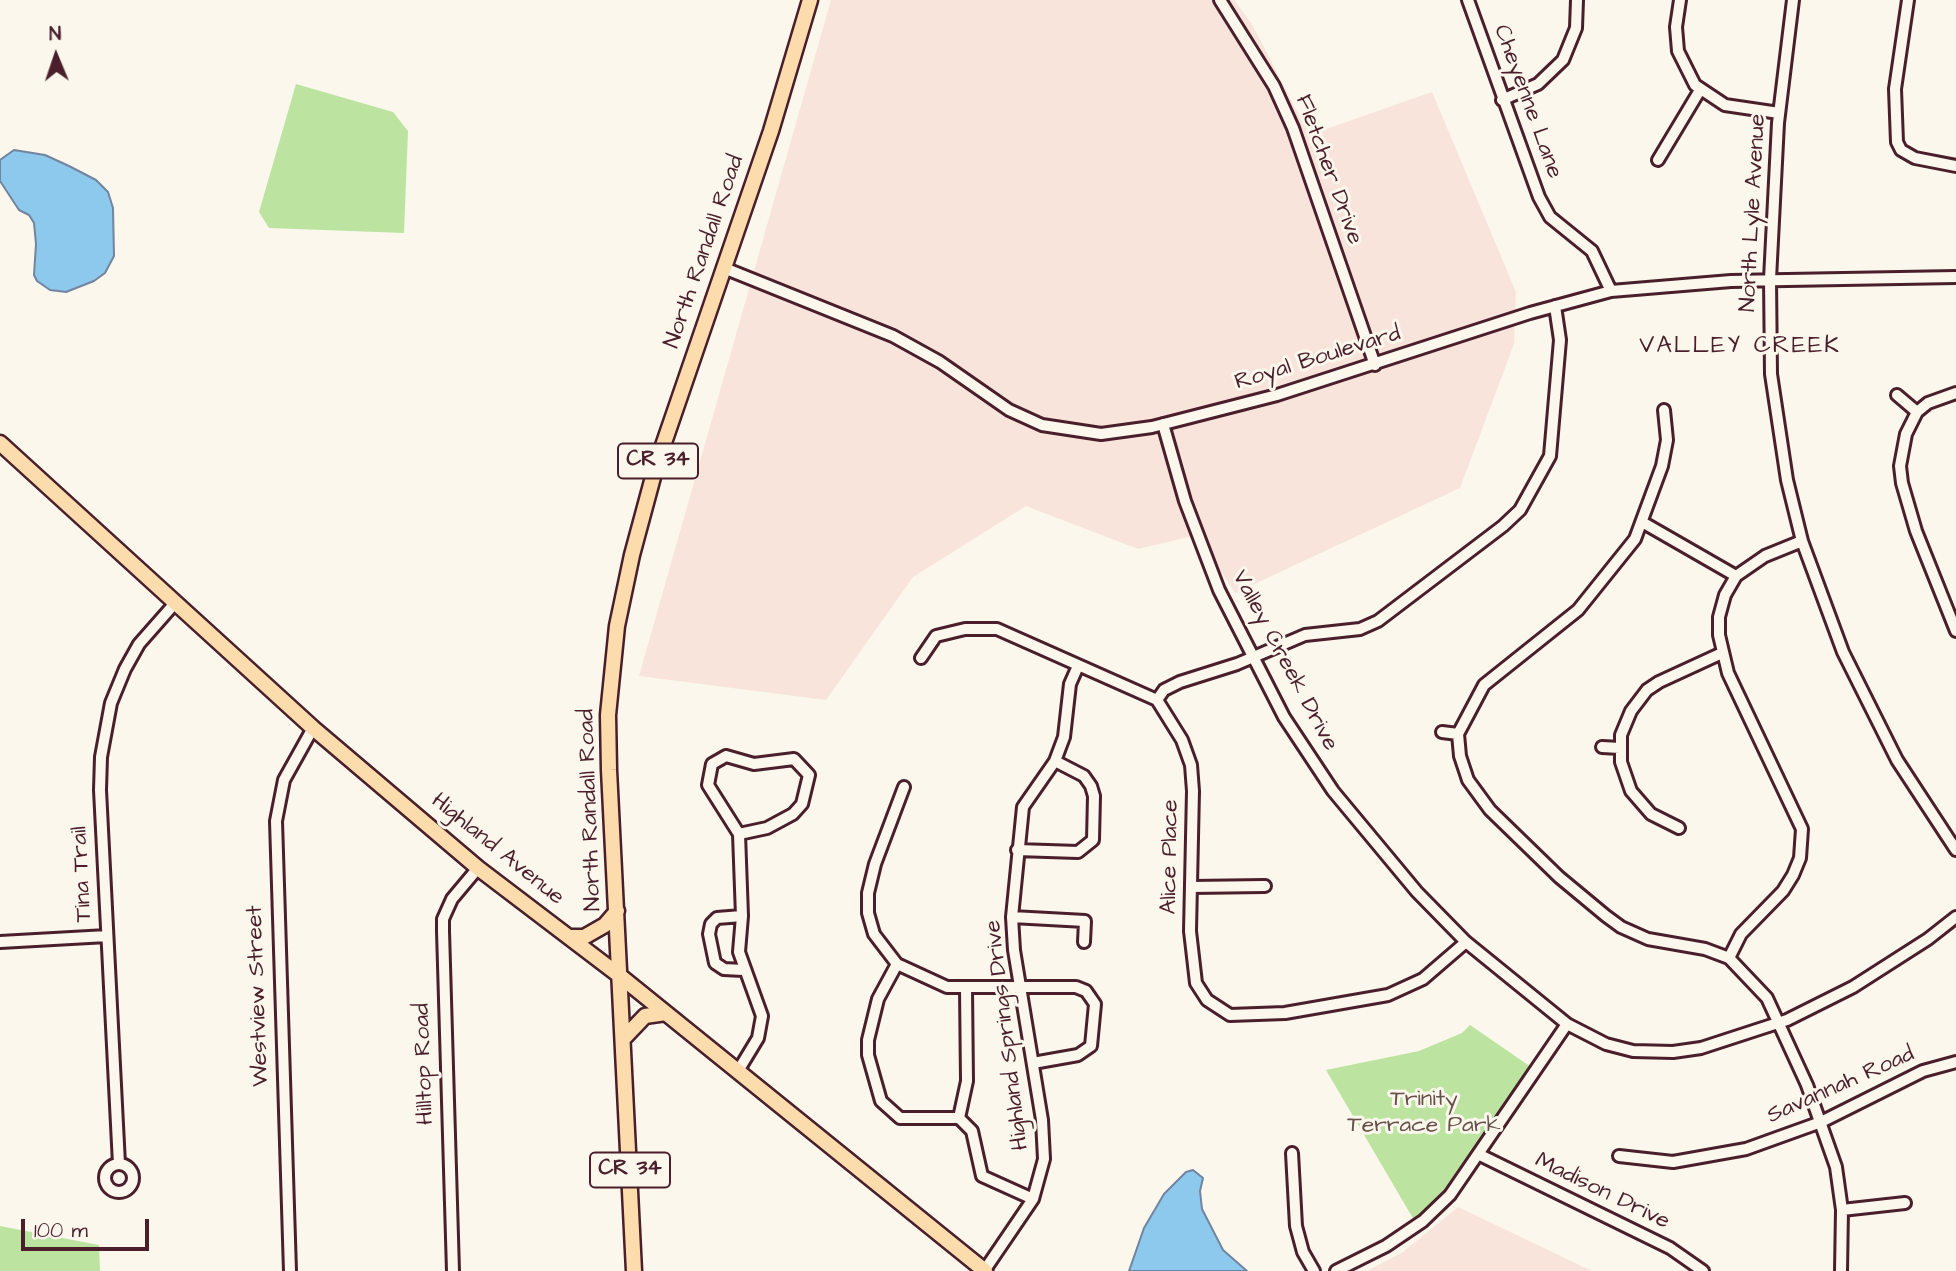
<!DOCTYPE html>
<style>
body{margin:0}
#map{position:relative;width:1956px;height:1271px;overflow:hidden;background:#fbf7ec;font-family:"Architects Daughter",sans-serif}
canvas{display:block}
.north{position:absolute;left:21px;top:21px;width:70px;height:70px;-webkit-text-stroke:5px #fbf7ec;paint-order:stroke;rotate:358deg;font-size:19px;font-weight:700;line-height:28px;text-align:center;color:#4a1f2b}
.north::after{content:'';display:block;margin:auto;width:24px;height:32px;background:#4a1f2b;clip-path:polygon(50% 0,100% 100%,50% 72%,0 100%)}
.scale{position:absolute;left:21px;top:1219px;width:128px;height:32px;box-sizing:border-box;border:4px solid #4a1f2b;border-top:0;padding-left:9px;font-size:21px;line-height:24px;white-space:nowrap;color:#4a1f2b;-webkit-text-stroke:5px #fbf7ec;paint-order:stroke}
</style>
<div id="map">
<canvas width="1956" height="1271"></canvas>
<div class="north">N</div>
<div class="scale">100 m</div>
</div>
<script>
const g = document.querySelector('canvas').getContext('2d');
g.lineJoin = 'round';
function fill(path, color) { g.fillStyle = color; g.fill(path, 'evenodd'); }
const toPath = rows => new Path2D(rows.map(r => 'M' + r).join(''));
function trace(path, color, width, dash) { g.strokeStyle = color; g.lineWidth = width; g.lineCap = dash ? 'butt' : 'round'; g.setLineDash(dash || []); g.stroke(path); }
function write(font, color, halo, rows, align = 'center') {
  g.font = font + ' "Architects Daughter",sans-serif'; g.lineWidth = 6; g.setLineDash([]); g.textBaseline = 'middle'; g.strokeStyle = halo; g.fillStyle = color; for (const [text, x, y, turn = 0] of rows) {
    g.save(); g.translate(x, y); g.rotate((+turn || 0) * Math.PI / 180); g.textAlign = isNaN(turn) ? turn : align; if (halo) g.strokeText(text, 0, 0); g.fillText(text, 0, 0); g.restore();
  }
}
const built = toPath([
 [831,0,1234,0,1252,24,1309,135,1432,92,1516,292,1514,344,1460,488,1235,593,1197,535,1138,549,1026,506,913,577,826,700,639,676],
 [1458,1207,1592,1271,1367,1271,1403,1252]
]);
const green = toPath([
 [296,84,393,112,408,131,404,233,269,228,259,212],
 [1470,1025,1531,1067,1457,1177,1414,1220,1326,1070,1419,1051,1462,1033],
 [0,1226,99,1245,100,1271,0,1271]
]);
const water = toPath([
 [14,150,45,155,69,166,96,180,108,192,113,208,114,256,105,273,94,281,66,292,50,290,37,281,34,275,36,244,34,223,29,215,19,210,0,181,0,160,14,150],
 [1193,1170,1203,1178,1200,1191,1202,1209,1223,1250,1247,1271,1129,1271,1144,1228,1164,1194,1186,1172,1193,1170]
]);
const minor = toPath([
 [1220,0,1274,86,1293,128,1375,365],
 [1468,0,1539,197,1550,217,1592,251,1611,291],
 [1680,0,1676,27,1678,51,1695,85,1725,105,1779,113],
 [1793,0,1778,123,1770,279,1771,374,1787,480,1802,541,1843,652,1897,760,1956,850],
 [1908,0,1895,89,1897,142,1901,150,1915,158,1956,166],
 [1502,100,1538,84,1563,60,1576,28,1577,0],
 [1658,160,1700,90],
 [724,268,893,336,940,362,1009,410,1042,425,1101,434,1152,427,1277,395,1530,313,1611,291,1731,281,1956,277],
 [1956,393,1928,403,1917,412,1906,434,1900,466,1902,483,1916,531,1956,631],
 [1897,395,1917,412],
 [1664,410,1667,440,1662,466,1635,539,1578,610,1484,685,1458,734,1460,756,1468,780,1490,810,1559,877,1606,916,1621,927,1648,939,1705,949,1729,958,1767,998,1807,1085,1836,1167,1842,1210,1841,1271],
 [1163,424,1185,501,1219,590,1284,717,1333,791,1417,892,1466,942,1567,1024,1606,1044,1633,1051,1673,1052,1701,1048,1787,1020,1853,987,1928,939,1956,917],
 [1642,522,1736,576],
 [921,658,936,636,965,629,997,629,1157,700,1182,740,1191,765,1193,791,1190,931,1196,983,1207,1000,1230,1015,1285,1013,1388,995,1423,979,1466,942],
 [1157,700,1164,690,1180,682,1237,664,1305,635,1360,629,1378,621,1503,526,1520,510,1550,456,1560,340,1555,306],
 [1442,732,1458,734],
 [1602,747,1620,748],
 [726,756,754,764,794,759,809,775,802,804,793,814,767,828,739,834,708,785,712,764,726,756],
 [904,787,875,864,868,893,868,913,874,934,897,964,947,987,1076,987,1086,991,1095,1004,1091,1046,1078,1055,1033,1063],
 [1679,828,1651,814,1631,791,1621,762,1621,735,1631,711,1647,690,1659,682,1722,653],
 [1017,850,1078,852,1093,840,1094,796,1091,786,1084,776,1055,761],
 [1192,887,1265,886],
 [742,916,717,918,711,924,709,934,715,963,724,969,743,970],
 [1012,917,1085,921,1084,942],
 [0,942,107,936],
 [1729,958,1741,934,1783,891,1793,875,1800,858,1802,829,1728,673,1719,635,1719,617,1725,595,1736,576,1765,556,1802,541],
 [897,964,878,999,868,1040,868,1055,881,1101,900,1118,959,1118,972,1131,982,1176,1033,1199],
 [738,1071,758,1038,762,1016,739,952,742,916,739,834],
 [959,1118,967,1081,966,989],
 [1292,1153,1296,1226,1303,1252,1314,1271],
 [1480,1155,1670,1248,1703,1271],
 [1619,1156,1673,1162,1746,1149,1821,1122,1923,1071,1956,1062],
 [119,1164,100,790,101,757,111,703,125,669,139,644,176,602],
 '105 1178a14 14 0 1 1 28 0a14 14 0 1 1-28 0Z',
 [1842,1210,1905,1203],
 [290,1271,276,821,284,780,313,728],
 [453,1271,443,931,443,919,452,899,478,868],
 [984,1271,1033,1199,1044,1159,1042,1120,1014,950,1012,917,1023,807,1055,761,1064,737,1070,684,1078,666],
 [1336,1271,1386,1246,1423,1221,1450,1195,1567,1024]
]);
const major = toPath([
 [0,443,313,728,478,868,620,976,985,1271],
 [569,937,584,937,605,925,617,911],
 [624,1038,645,1016,666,1013],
 [634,1271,609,770,608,715,617,626,632,555,656,466,771,131,810,0]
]);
const shields = [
 [658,461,80],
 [630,1170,80]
];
const shieldNames = [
 ["CR 34",658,461],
 ["CR 34",630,1170]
];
const streetNames = [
 ["Cheyenne Lane",1527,102,70],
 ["Fletcher Drive",1328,170,70],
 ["North Lyle Avenue",1754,213,-87],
 ["North Randall Road",705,252,-71],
 ["Royal Boulevard",1318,359,-17],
 ["Valley Creek Drive",1284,661,62],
 ["North Randall Road",591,810,-92],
 ["Highland Avenue",497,850,39],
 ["Alice Place",1171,857,-89],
 ["Tina Trail",83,874,-93],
 ["Westview Street",259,996,-92],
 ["Highland Springs Drive",1008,1035,-97],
 ["Hilltop Road",425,1064,-92],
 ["Savannah Road",1841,1086,-24],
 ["Madison Drive",1602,1192,26]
];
const parkNames = [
 ["Trinity",1424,1100],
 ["Terrace Park",1424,1126]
];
const neighbourhoodNames = [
 ["VALLEY CREEK",1740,347]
];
fill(built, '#f8e4da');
fill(green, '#bce4a0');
fill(water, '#8dc8ed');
trace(water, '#72849f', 2);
trace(minor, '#4a1f2b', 16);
trace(major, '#4a1f2b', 19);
trace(minor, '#fbf7ec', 10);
trace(major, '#fcdcac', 14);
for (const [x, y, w] of shields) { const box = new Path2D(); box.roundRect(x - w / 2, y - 17.5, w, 35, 5); g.fillStyle = '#fbf7ec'; g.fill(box); trace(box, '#4a1f2b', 2); }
write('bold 21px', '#4a1f2b', null, shieldNames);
write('23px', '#4a1f2b', '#fbf7ec', streetNames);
write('23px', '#665048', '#fbf7ec', parkNames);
g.letterSpacing = '2px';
write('24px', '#4a1f2b', '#fbf7ec', neighbourhoodNames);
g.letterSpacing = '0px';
</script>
